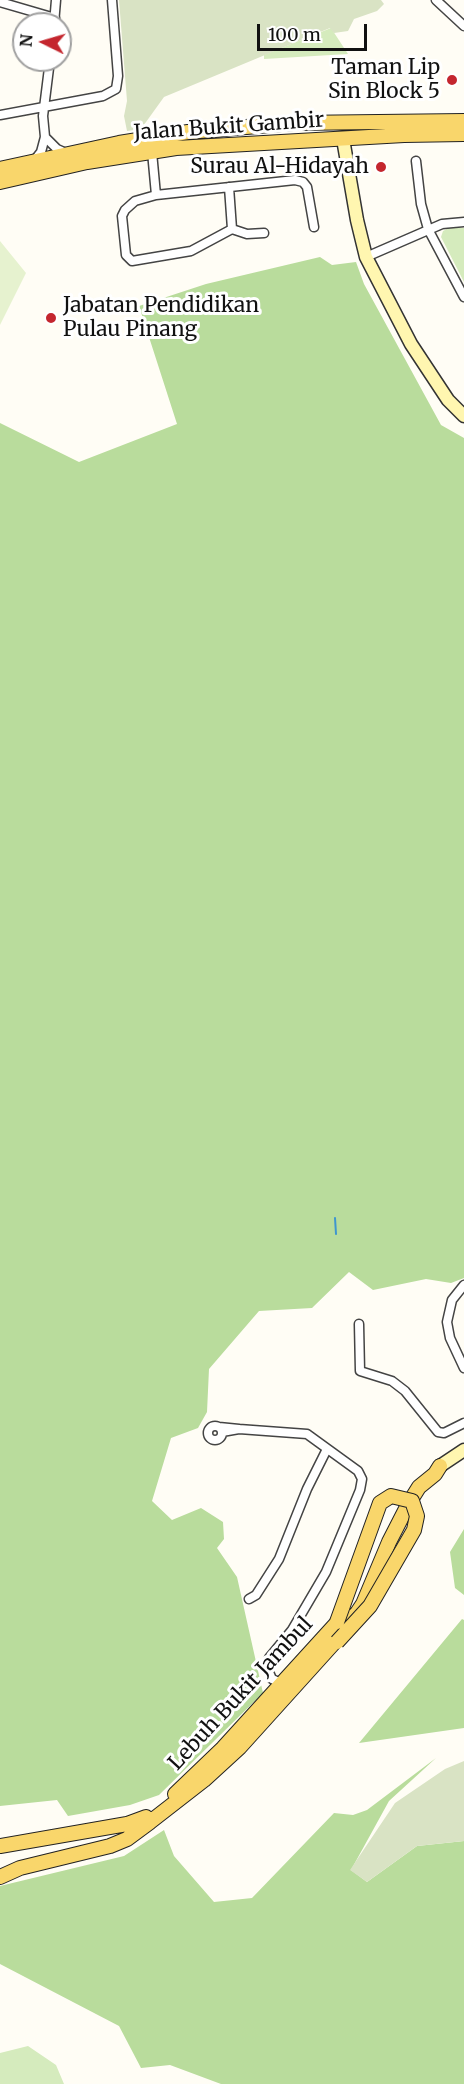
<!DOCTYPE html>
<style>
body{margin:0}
#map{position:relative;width:464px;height:2084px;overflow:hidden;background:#fffdf5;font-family:Merriweather,serif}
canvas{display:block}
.north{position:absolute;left:12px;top:12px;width:60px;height:60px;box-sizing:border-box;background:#fff;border:2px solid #a0a0a0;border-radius:50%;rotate:275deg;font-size:16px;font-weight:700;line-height:24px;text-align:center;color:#111}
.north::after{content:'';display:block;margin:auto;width:21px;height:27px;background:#c4262e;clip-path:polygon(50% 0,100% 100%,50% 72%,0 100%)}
.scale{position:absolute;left:257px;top:24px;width:110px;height:27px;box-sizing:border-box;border:3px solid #111;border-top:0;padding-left:8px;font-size:18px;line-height:21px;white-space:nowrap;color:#111;-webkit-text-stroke:4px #fff;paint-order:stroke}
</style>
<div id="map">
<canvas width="464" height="2084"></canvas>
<div class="north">N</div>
<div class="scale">100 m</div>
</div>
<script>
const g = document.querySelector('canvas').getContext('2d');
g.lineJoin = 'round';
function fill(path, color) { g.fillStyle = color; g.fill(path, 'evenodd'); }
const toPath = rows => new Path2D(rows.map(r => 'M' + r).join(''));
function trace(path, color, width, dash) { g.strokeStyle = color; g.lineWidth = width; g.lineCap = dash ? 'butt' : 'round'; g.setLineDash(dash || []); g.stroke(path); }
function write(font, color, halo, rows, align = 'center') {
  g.font = font + ' Merriweather,serif'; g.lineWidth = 6; g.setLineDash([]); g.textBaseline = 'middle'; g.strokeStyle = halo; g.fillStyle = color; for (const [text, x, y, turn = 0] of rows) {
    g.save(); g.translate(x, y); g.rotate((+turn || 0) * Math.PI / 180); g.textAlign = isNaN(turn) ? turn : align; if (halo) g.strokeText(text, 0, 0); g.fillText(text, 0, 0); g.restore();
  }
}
const green = toPath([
 [331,28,348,54,264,59,264,55],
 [451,227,464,228,464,282,441,237,443,231],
 [28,2046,56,2065,64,2084,0,2084,0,2053]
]);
const forest = toPath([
 [320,257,332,265,356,262,364,284,441,425,464,438,464,1278,451,1283,426,1279,373,1290,349,1272,312,1308,259,1311,209,1369,207,1412,198,1428,171,1438,152,1501,172,1520,201,1508,223,1522,224,1539,217,1548,237,1577,263,1693,159,1795,130,1805,68,1816,57,1800,0,1806,0,423,79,462,177,424,139,306,206,284],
 [464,1529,464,1595,455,1588,450,1552],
 [462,1619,464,1620,464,1728,359,1743],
 [436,1758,389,1801,351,1870,367,1882,417,1846,464,1841,464,2084,221,2084,170,2065,141,2068,119,2026,0,1964,0,1886,124,1856,164,1830,174,1856,214,1902,252,1898,334,1813,353,1815,367,1810]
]);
const cemetery = toPath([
 [119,0,381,0,384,4,377,11,354,19,348,31,334,33,330,28,164,97,141,129,127,131,124,116,127,101],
 [464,1761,464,1841,417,1846,367,1882,350,1870,395,1803,445,1769]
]);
const pitch = toPath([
 [0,241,26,273,0,325]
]);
const stream = toPath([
 [335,1218,336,1234]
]);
const street = toPath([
 [436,0,464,26],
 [0,2,55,18],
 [54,24,56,0],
 [0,115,103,96,116,89,118,76,112,0],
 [45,137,57,149,68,154],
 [152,152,156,195],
 [34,161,41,152,45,137,43,116,50,60],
 [416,161,421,204,428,229,464,297],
 [229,187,232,229],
 [264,233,247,234,232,229,191,251,132,261,126,255,122,216,125,210,135,201,156,195,295,180,303,182,307,187,314,227],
 [366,257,442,224,464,222],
 [464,1285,452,1300,447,1322,450,1338,464,1368],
 [359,1324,360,1371,392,1381,405,1391,438,1432,444,1433,464,1423],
 '208 1433a7 7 0 1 1 14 0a7 7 0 1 1-14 0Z',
 [219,1427,239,1429,222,1432],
 [239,1429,307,1434,358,1471,362,1479,360,1490,326,1572,292,1630,269,1658,268,1670,272,1679,281,1683],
 [249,1599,256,1595,279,1559,307,1489,327,1449]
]);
const secondary = toPath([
 [343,139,357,220,366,257,411,344,448,400,464,416],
 [440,1466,464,1450]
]);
const primary = toPath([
 [0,169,119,143,188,132,293,123,464,121],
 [0,182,87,162,176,148,404,135,464,134],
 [353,1619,363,1604,389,1542,409,1503,419,1487,435,1474,440,1466],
 [175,1794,223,1748,345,1614],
 [0,1846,127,1824,146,1817],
 [0,1877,20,1868,110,1846,127,1839,150,1822,204,1780,240,1747,342,1634]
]);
const primaryBridge = toPath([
 [337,1622,380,1503,391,1496,412,1501,417,1516,414,1530,370,1606,337,1642]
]);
const markers = [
 [452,80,6,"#c4262e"],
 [381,167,6,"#c4262e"],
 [51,318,6,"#c4262e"]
];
const poiNames = [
 ["Taman Lip",440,68],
 ["Sin Block 5",440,92],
 ["Surau Al-Hidayah",369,167],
 ["Jabatan Pendidikan",63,306,"left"],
 ["Pulau Pinang",63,330,"left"]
];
const streetNames = [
 ["Jalan Bukit Gambir",229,127,-4],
 ["Lebuh Bukit Jambul",241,1694,-47]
];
fill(green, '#d5ebbd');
fill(forest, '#b9dc9c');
fill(cemetery, '#d9e3c4');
fill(pitch, '#e6f2cf');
trace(stream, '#3f96cf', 2);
trace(street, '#444', 11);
trace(secondary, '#333', 15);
trace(primary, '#222', 16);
trace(street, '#fff', 8);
trace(secondary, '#fff6b0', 12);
trace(primary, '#f9d66b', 14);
trace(primaryBridge, '#222', 16, []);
trace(primaryBridge, '#f9d66b', 14);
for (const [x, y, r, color] of markers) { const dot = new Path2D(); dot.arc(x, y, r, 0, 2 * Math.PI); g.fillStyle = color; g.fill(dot); trace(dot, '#fff', 2); }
write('21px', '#111', '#fff', poiNames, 'right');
write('21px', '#111', '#fff', streetNames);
</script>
